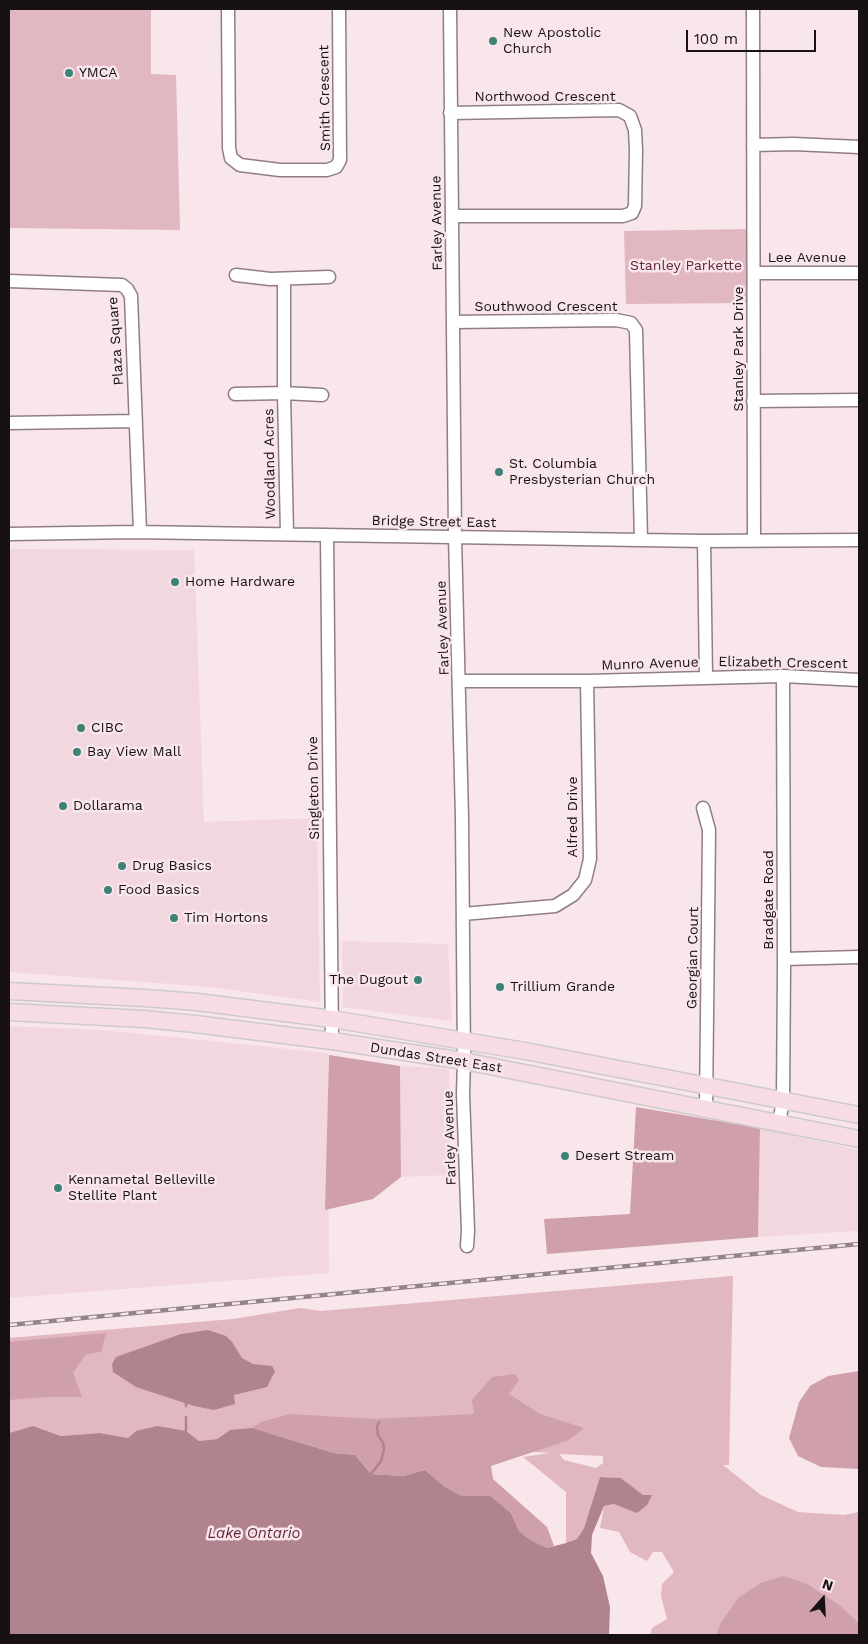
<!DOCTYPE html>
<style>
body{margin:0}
#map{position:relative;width:868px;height:1644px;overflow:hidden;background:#f9e6eb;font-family:"Work Sans",sans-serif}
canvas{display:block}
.frame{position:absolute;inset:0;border:10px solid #171113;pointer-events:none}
.north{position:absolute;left:798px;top:1574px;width:50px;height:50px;-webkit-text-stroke:4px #f9e6eb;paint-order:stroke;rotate:19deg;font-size:14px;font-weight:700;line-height:20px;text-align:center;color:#171113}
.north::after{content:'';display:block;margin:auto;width:18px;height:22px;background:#171113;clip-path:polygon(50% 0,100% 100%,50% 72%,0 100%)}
.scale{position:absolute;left:686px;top:30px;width:130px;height:22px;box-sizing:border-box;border:2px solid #171113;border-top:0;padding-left:6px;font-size:15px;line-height:18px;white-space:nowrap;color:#171113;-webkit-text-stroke:4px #f9e6eb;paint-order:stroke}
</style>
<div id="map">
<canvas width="868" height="1644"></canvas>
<div class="frame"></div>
<div class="north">N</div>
<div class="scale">100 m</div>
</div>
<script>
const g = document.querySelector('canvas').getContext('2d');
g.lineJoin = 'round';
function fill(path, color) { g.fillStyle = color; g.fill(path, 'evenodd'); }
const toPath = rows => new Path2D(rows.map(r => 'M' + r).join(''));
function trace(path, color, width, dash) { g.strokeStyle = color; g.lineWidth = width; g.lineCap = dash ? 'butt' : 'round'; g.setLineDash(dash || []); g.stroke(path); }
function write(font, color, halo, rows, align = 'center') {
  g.font = font + ' "Work Sans",sans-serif'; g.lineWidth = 5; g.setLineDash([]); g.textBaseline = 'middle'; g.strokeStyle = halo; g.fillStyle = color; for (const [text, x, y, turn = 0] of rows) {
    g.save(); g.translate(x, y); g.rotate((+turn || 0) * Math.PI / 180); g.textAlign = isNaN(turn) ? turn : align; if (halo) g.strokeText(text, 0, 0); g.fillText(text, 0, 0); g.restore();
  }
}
const built = toPath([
 [9,549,194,550,204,822,317,818,320,1002,210,987,9,972],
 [342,941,448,944,452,1021,343,1007],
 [9,1026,103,1030,328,1053,329,1273,9,1298],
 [400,1066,443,1068,449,1070,451,1175,401,1177],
 [760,1128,859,1150,859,1231,758,1237]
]);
const green = toPath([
 [9,9,151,9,151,74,176,75,180,230,9,228],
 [747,229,748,303,626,304,624,231],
 [733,1276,729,1465,723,1465,761,1495,798,1512,844,1515,859,1512,859,1623,842,1607,720,1624,716,1635,650,1635,652,1628,667,1619,661,1596,662,1584,674,1572,662,1552,653,1552,647,1561,630,1552,619,1532,600,1528,604,1506,614,1504,637,1512,643,1495,621,1478,600,1477,584,1528,577,1539,566,1543,566,1492,523,1457,550,1453,230,1430,217,1439,199,1441,186,1431,136,1431,128,1438,100,1433,61,1436,33,1426,9,1433,9,1338,233,1319,300,1308,321,1311],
 [559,1454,603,1456,603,1463,596,1468,564,1460]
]);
const forest = toPath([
 [329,1055,400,1066,401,1177,373,1199,325,1210],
 [636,1107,760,1128,758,1237,547,1254,544,1219,630,1214],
 [106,1333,101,1352,86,1354,73,1373,82,1397,44,1397,9,1400,9,1342],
 [859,1371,859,1469,821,1467,798,1456,789,1438,799,1402,810,1386,828,1376],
 [515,1374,519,1380,509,1394,540,1414,584,1428,569,1440,491,1466,493,1479,547,1527,554,1546,547,1548,529,1539,519,1531,511,1513,491,1496,462,1496,445,1487,425,1470,403,1476,371,1474,355,1455,334,1453,252,1428,261,1422,290,1414,375,1419,474,1414,472,1400,492,1377],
 [784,1576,807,1584,842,1607,859,1623,859,1635,716,1635,720,1624,739,1597,761,1583]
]);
const water = toPath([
 [208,1330,226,1336,232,1342,242,1358,253,1364,272,1366,275,1371,267,1387,234,1395,235,1404,214,1410,194,1406,136,1387,113,1372,112,1364,116,1357,181,1334],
 [33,1426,61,1436,100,1433,128,1438,136,1431,157,1426,186,1431,199,1441,217,1439,230,1430,252,1428,334,1453,355,1455,371,1474,403,1476,425,1470,445,1487,462,1496,491,1496,511,1513,519,1531,529,1539,547,1548,566,1543,577,1539,584,1528,600,1477,621,1478,643,1495,652,1495,647,1505,637,1513,614,1504,604,1506,592,1535,591,1553,603,1576,610,1607,609,1635,9,1635,9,1433]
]);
const stream = toPath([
 [186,1406,186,1403],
 [186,1431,186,1417],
 [371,1474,381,1461,384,1449,383,1443,378,1435,377,1427,379,1422]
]);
const minor = toPath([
 [228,9,229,148,231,158,240,165,280,170,327,170,336,167,340,160,339,9],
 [450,9,455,537,462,818,464,1061,463,1094,468,1231,467,1246],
 [753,9,754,540],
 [450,113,619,110,630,116,635,130,636,150,635,206,632,213,623,216,452,216],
 [753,145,794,144,859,147],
 [754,273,859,273],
 [236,275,270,279,329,277],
 [284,279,284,393,287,534],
 [9,281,122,285,127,289,131,296,140,532],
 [453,322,616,320,631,323,636,330,641,540],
 [235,394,284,393,322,395],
 [753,401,859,400],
 [9,423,136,421],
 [9,534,134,532,704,541,859,540],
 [327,535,332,1041],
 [704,541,706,677],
 [459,681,587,681,783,676,859,680],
 [703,808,709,830,706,1109],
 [463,914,555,906,573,895,585,880,590,859,587,681],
 [784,959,859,957],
 [779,1123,783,1101,784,966,783,676]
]);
const major = toPath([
 [9,991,145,998,197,1002,332,1019,525,1051,859,1115],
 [9,1012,144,1019,195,1024,332,1041,464,1061,859,1139]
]);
const rail = toPath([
 [9,1325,859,1244]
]);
const markers = [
 [493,41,5,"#3d8276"],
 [69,73,5,"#3d8276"],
 [499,472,5,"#3d8276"],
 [175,582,5,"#3d8276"],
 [81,728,5,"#3d8276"],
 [77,752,5,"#3d8276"],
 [63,806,5,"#3d8276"],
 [122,866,5,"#3d8276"],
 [108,890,5,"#3d8276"],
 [174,918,5,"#3d8276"],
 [418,980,5,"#3d8276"],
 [500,987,5,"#3d8276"],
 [565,1156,5,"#3d8276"],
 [58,1188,5,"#3d8276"]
];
const poiNames = [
 ["New Apostolic",503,33],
 ["Church",503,49],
 ["YMCA",79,73],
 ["St. Columbia",509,464],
 ["Presbysterian Church",509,480],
 ["Home Hardware",185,582],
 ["CIBC",91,728],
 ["Bay View Mall",87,752],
 ["Dollarama",73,806],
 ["Drug Basics",132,866],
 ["Food Basics",118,890],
 ["Tim Hortons",184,918],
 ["The Dugout",408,980,"right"],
 ["Trillium Grande",510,987],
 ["Desert Stream",575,1156],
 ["Kennametal Belleville",68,1180],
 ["Stellite Plant",68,1196]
];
const streetNames = [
 ["Northwood Crescent",545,97],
 ["Smith Crescent",325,98,-91],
 ["Farley Avenue",437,223,-91],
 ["Lee Avenue",807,258],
 ["Southwood Crescent",546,307],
 ["Plaza Square",116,341,-94],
 ["Stanley Park Drive",739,349,-90],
 ["Woodland Acres",270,464,-91],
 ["Bridge Street East",434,522,1],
 ["Farley Avenue",443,628,-92],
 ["Elizabeth Crescent",783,663,1],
 ["Munro Avenue",650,664,-2],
 ["Singleton Drive",314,788,-91],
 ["Alfred Drive",573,817,-90],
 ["Bradgate Road",769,900,-90],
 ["Georgian Court",693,958,-89],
 ["Dundas Street East",436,1058,9],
 ["Farley Avenue",450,1138,-92]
];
const parkNames = [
 ["Stanley Parkette",686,266]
];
const waterNames = [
 ["Lake Ontario",254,1534]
];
fill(built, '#f2d8de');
fill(green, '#e1b7c2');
fill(forest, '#cfa0ac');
fill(water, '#b1838f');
trace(stream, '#b1838f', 2.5);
trace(minor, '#8f7e82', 15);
trace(major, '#cccbcb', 19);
trace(minor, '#fff', 12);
trace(major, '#f8dce3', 16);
trace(rail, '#928588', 4.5);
trace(rail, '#f9e6eb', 2.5, [8]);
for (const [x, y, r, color] of markers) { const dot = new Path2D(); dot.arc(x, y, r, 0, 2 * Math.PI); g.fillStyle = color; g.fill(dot); trace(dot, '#f9e6eb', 2); }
write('14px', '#171113', '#f9e6eb', poiNames, 'left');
write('14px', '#171113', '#f9e6eb', streetNames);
write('14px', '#62273b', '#f9e6eb', parkNames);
write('italic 15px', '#63283c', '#f9e6eb', waterNames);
</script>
